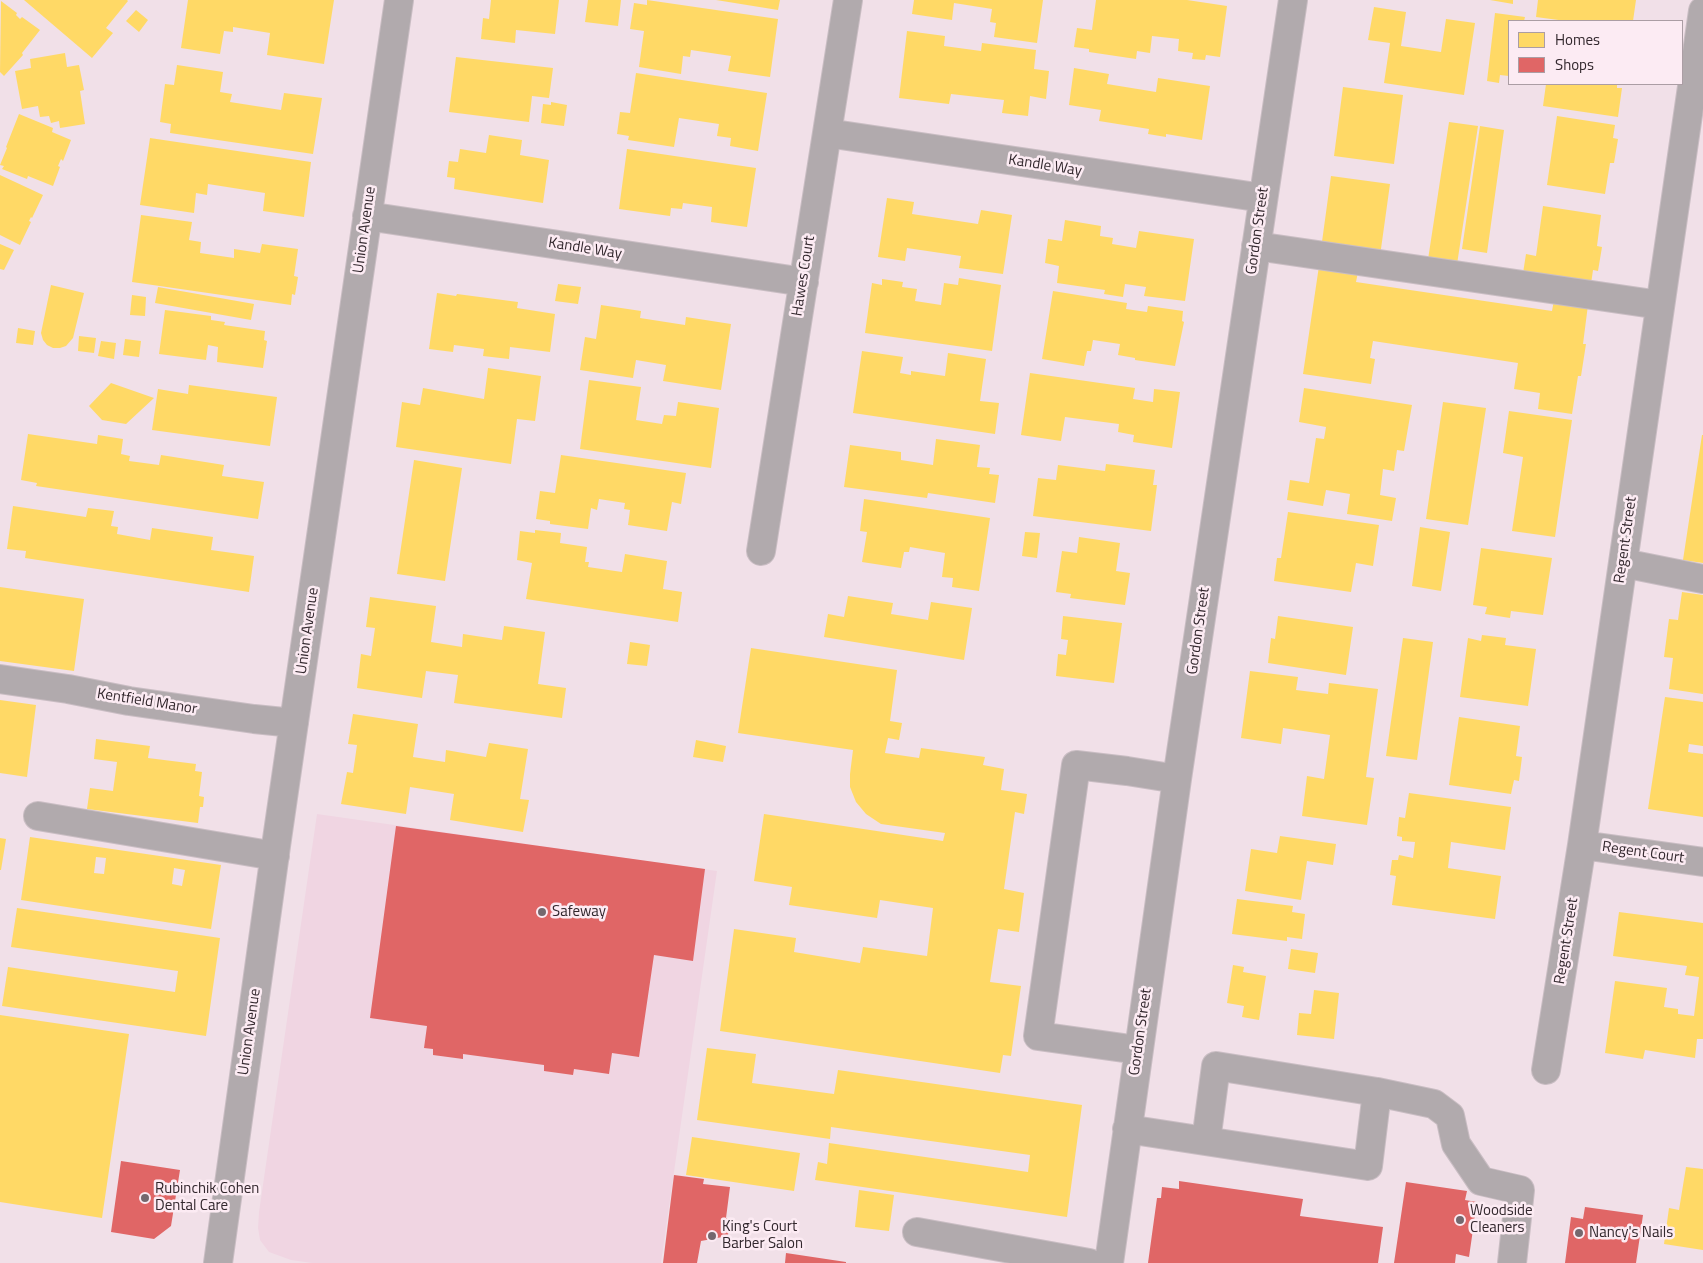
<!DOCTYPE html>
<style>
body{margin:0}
#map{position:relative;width:1703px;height:1263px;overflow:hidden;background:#f1e0e8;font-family:"Titillium Web",sans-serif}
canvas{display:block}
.legend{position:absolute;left:1508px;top:20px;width:175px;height:65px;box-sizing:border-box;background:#fcebf3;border:1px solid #ab9da4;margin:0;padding:6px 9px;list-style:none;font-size:15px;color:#32272d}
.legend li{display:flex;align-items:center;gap:10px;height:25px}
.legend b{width:25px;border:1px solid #ab9da4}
</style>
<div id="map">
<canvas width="1703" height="1263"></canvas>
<ul class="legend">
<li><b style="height:14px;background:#ffd966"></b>Homes</li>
<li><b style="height:14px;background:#e06666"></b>Shops</li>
</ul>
</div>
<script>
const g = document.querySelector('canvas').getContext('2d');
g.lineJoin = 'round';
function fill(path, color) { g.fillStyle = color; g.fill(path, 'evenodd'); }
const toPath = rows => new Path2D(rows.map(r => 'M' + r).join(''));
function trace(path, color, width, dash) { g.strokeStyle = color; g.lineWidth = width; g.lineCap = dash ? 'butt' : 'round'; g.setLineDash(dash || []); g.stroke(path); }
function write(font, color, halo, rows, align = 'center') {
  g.font = font + ' "Titillium Web",sans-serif'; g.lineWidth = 5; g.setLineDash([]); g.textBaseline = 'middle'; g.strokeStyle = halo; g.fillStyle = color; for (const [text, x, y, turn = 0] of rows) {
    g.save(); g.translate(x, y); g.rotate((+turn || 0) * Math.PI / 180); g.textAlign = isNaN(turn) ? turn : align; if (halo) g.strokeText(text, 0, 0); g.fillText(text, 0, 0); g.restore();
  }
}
const built = toPath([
 [317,814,717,871,661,1263,312,1263,291,1260,269,1252,260,1240,258,1228,259,1212]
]);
const homes = toPath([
 [24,0,127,0,128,1,106,28,113,33,92,58],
 [188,0,334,0,324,64,267,55,270,33,233,27,233,32,224,31,220,54,181,48],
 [491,0,559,0,555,34,516,30,515,43,481,39,483,18,489,19],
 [588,0,621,0,618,26,585,22],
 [647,0,778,19,770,77,728,71,731,56,691,50,690,57,683,56,681,74,639,67,644,31,630,29,634,3,647,5],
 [716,0,780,0,778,10],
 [914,0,1043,0,1037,43,994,37,996,23,990,22,992,9,954,3,952,20,912,14],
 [1096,0,1187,0,1227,6,1220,57,1206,55,1205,60,1192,59,1193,53,1178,51,1179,39,1152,36,1150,53,1137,51,1136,59,1089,52,1089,49,1074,47,1077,28,1092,30],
 [1490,0,1513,0,1513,4],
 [1538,0,1636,0,1633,21,1566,21,1536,17],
 [1,1,17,13,16,15,20,19,22,17,40,30,22,53,23,55,4,76,0,72],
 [1374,7,1406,12,1401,46,1441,52,1446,19,1475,23,1464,95,1384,83,1390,43,1368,40],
 [136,10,148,20,139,32,126,21],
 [1495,13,1525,17,1524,21,1509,21,1509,76,1500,75,1499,83,1487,81],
 [907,31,945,36,944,46,981,51,982,43,1036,50,1034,69,1049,71,1046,99,1030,96,1028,116,1002,113,1004,100,951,94,949,104,899,98],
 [65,53,67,67,79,65,84,90,80,91,85,124,60,128,59,121,51,123,49,116,40,117,38,106,22,109,15,71,31,68,30,59],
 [456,57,553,68,549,98,532,96,529,122,449,112],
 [177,65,223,72,220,92,232,94,230,102,281,110,284,93,322,98,313,154,170,133,171,124,160,122,165,84,174,85],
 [1074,68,1109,74,1107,84,1156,92,1158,78,1210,86,1202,140,1166,134,1166,137,1148,134,1149,129,1099,121,1101,110,1069,105],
 [636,73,767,93,758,151,730,146,731,138,717,136,719,124,679,118,674,147,628,140,629,136,617,134,620,112,630,113],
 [1546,84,1617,84,1617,88,1622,88,1618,117,1543,106],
 [1343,87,1403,95,1394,164,1334,156],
 [551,102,567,105,564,126,541,123,543,104,551,105],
 [19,114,53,128,52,132,71,140,63,161,61,159,58,166,60,167,53,186,28,176,27,179,2,169,4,166,0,165,7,148,6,147],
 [1557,116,1615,125,1613,138,1618,139,1614,163,1610,163,1605,194,1547,185],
 [1449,122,1478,126,1456,271,1427,266],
 [1480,126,1504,130,1487,253,1462,249],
 [489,135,522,140,520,155,549,160,543,203,454,189,455,178,447,177,449,161,458,162,460,149,486,153],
 [150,138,311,162,304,217,263,211,265,193,208,184,207,195,196,193,194,213,140,205],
 [627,149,756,168,747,227,711,222,712,207,683,203,682,209,671,208,670,216,619,209],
 [0,175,43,195,32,218,31,217,29,221,31,222,20,245,0,235],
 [1331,176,1390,184,1380,256,1321,249],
 [887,198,914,202,912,214,978,224,981,210,1012,215,1003,274,959,268,961,256,907,248,905,261,878,257],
 [1543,206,1601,215,1597,246,1602,247,1598,271,1593,270,1591,284,1523,273,1526,254,1536,256],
 [141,215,192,222,189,240,201,242,200,253,234,258,234,249,260,253,262,244,298,249,294,276,298,277,295,295,292,294,291,305,132,282],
 [1065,220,1101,226,1100,236,1113,238,1112,244,1136,248,1139,231,1194,239,1185,301,1144,296,1146,287,1125,284,1123,297,1104,294,1105,290,1057,283,1059,266,1045,263,1048,239,1062,241],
 [0,244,14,250,4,270,0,269],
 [1319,266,1358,272,1356,282,1552,311,1554,300,1588,305,1583,344,1586,344,1581,376,1578,376,1572,414,1538,409,1540,393,1514,389,1518,363,1373,341,1370,358,1375,359,1371,384,1303,374],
 [959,278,1001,285,992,351,865,333,872,283,882,285,882,279,903,282,902,287,917,289,915,301,941,305,944,283,958,285],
 [558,284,581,287,578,304,555,301],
 [51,285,84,293,73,338,66,346,60,348,53,348,47,345,43,340,41,333],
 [158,287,254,304,251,320,155,303],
 [1053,291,1127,303,1126,309,1147,312,1148,306,1183,311,1182,321,1184,322,1175,366,1135,360,1135,358,1118,355,1120,344,1093,340,1091,351,1087,351,1084,366,1042,359],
 [437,293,456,296,457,294,518,302,517,308,555,314,550,352,510,347,509,359,483,356,484,349,454,345,453,352,429,349],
 [132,295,146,297,145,316,130,315],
 [601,305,641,311,640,318,685,325,686,317,731,324,721,390,663,381,666,365,636,360,633,378,580,370,585,337,596,339],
 [165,310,211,316,211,320,225,322,224,325,265,331,264,340,267,341,263,368,217,362,218,347,208,345,206,360,159,354],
 [18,328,35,331,33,345,16,343],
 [79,336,96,338,94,353,78,351],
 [125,339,141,341,139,357,123,355],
 [101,341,116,343,114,359,98,356],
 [862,351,903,357,900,373,911,375,911,371,945,376,948,353,986,359,980,401,999,403,995,434,853,413],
 [488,368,541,376,535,421,517,419,511,464,396,447,402,402,420,405,423,388,484,399],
 [1030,373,1135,388,1133,399,1153,402,1154,389,1180,392,1172,448,1133,442,1134,435,1118,432,1119,424,1065,417,1061,441,1021,435],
 [589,380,641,387,636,420,662,424,664,415,676,416,678,402,719,408,711,468,580,449],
 [111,383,154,398,126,424,102,420,89,406],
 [189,385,277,397,270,446,152,430,158,389,188,394],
 [1304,388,1412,405,1404,451,1397,450,1394,471,1383,469,1380,495,1396,498,1392,521,1347,514,1350,494,1326,490,1323,506,1287,500,1290,480,1309,483,1316,438,1324,439,1326,427,1299,422],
 [1443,402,1486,408,1468,525,1426,519],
 [1509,411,1572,420,1555,537,1512,531,1523,457,1503,453],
 [28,434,97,444,98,435,123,439,121,454,130,456,129,461,159,465,161,455,224,465,222,476,264,482,258,519,36,486,37,483,21,480],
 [1702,435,1703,435,1703,563,1683,560],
 [936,439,980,445,977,467,990,468,989,474,999,475,995,503,928,493,927,498,844,487,850,445,901,452,901,460,933,465],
 [561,455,686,473,681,504,672,502,667,531,628,525,630,510,624,509,625,503,599,499,597,510,591,508,588,529,550,524,550,521,536,519,540,491,555,493],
 [414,460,462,468,445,581,397,574],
 [1106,464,1155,470,1153,485,1157,485,1151,531,1033,516,1038,478,1056,480,1058,465,1105,471],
 [864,499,990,518,979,591,952,587,953,578,942,577,945,553,910,547,909,552,904,552,901,568,862,562,867,532,860,531],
 [13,506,86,517,88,508,114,511,111,526,118,527,117,534,150,540,152,528,213,537,211,550,254,556,249,592,25,558,26,551,7,549],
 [1288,512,1379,525,1373,566,1356,563,1351,592,1274,581,1277,558,1281,558],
 [1420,527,1450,532,1441,591,1412,586],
 [535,530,561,533,560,543,587,547,585,562,589,562,588,567,622,572,625,554,667,561,663,589,682,592,678,622,526,599,532,563,517,560,520,531,535,533],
 [1025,532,1040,533,1037,558,1022,556],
 [1079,537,1120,543,1116,571,1130,573,1125,605,1070,598,1071,594,1056,592,1062,551,1077,553],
 [1481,548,1552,558,1543,615,1511,611,1510,618,1485,614,1487,607,1473,605],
 [0,587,84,599,74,671,0,661],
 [1682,592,1703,595,1703,694,1669,689,1673,658,1664,657,1669,619,1678,620],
 [848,596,893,603,891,614,928,620,931,602,972,608,964,660,824,637,828,614,844,617],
 [370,597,436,606,431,642,462,647,463,634,502,640,504,626,545,632,538,684,566,688,562,718,454,703,458,675,426,671,422,698,357,688,361,654,371,656,375,628,366,627],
 [1063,616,1122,623,1114,683,1056,676,1058,654,1066,655,1068,640,1061,639],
 [1278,616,1353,627,1346,675,1268,663,1271,638,1275,639],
 [1482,635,1506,638,1505,645,1536,649,1528,706,1460,697,1468,638,1481,641],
 [1403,638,1433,642,1417,760,1386,756],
 [630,642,650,645,647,666,627,664],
 [751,648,897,670,890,721,902,723,899,740,888,738,885,753,919,758,921,748,985,757,983,765,1004,769,1001,790,1027,794,1024,814,1015,812,1004,889,1024,893,1019,932,998,929,990,982,1021,986,1011,1056,1003,1055,1000,1073,720,1031,734,929,796,938,794,952,860,963,863,947,927,956,933,908,880,900,877,918,789,905,792,887,754,881,764,814,943,841,945,833,881,824,866,814,856,802,850,787,850,774,853,750,738,733],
 [1250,671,1298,677,1296,690,1328,694,1329,683,1378,689,1366,777,1374,778,1367,825,1302,816,1307,776,1324,779,1330,735,1283,728,1281,744,1241,738],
 [1665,697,1703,702,1703,746,1689,744,1688,752,1703,754,1703,817,1648,809],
 [0,700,36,705,27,777,0,773],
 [353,714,418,724,413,757,445,762,446,750,486,757,489,743,528,749,520,799,529,800,523,832,450,820,454,794,410,787,406,814,341,804,347,772,353,773,357,745,348,744],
 [1459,717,1520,726,1516,756,1522,757,1519,781,1514,780,1511,794,1449,785],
 [96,739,150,746,148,758,196,764,195,771,202,772,199,796,204,797,203,807,200,807,198,823,87,809,90,788,113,791,117,762,94,759],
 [696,740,726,746,723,762,693,757],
 [1409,793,1511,807,1505,850,1451,842,1448,868,1501,876,1495,919,1392,905,1396,876,1390,875,1392,860,1398,860,1399,855,1413,858,1415,842,1402,841,1402,837,1397,836,1399,817,1405,818],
 [1280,836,1336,844,1333,865,1307,861,1301,900,1245,891,1251,849,1277,853],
 [30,837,221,865,211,929,21,900],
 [96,857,106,858,104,874,94,873],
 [174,868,185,870,182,886,172,884],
 [0,838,6,839,1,870,0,870],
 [1237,899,1293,906,1292,912,1305,914,1302,939,1287,937,1287,941,1232,934],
 [17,908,220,938,206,1036,2,1006,8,967,175,992,178,971,11,947],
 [1619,912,1703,923,1703,1039,1697,1039,1695,1058,1645,1050,1643,1059,1605,1053,1615,981,1667,988,1664,1007,1678,1009,1678,1014,1694,1016,1699,977,1685,975,1687,966,1613,956],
 [1291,949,1318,953,1315,973,1288,969],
 [1233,965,1244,967,1243,972,1266,976,1259,1020,1242,1017,1244,1006,1227,1003],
 [1314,990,1339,993,1334,1039,1297,1035,1299,1013,1311,1014],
 [0,1015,129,1034,102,1218,0,1202],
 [707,1048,756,1054,752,1083,834,1094,838,1070,1082,1105,1067,1217,815,1180,818,1162,827,1164,829,1143,1028,1172,1030,1155,831,1127,830,1139,697,1120],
 [692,1137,800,1153,794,1191,686,1175],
 [1686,1167,1703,1169,1703,1250,1664,1244,1669,1208,1679,1210],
 [859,1190,894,1195,889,1231,855,1227]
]);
const shops = toPath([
 [396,826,705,869,693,961,654,955,639,1057,612,1053,609,1074,574,1069,573,1075,544,1071,544,1065,463,1054,463,1059,433,1055,433,1049,424,1048,427,1026,370,1018],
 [121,1161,180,1170,171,1226,154,1239,111,1232],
 [674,1175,704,1179,703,1184,730,1187,726,1218,730,1218,728,1236,701,1241,697,1263,663,1263],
 [1179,1181,1303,1199,1300,1216,1383,1227,1378,1263,1148,1263,1157,1198,1161,1198,1162,1187,1179,1189],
 [1406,1182,1467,1191,1465,1200,1477,1202,1469,1257,1456,1254,1455,1263,1394,1263],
 [1585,1207,1643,1215,1636,1263,1565,1263,1571,1217,1583,1219],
 [786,1253,846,1262,846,1263,785,1263]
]);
const minor = toPath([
 [827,133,1263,198],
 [367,216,804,282],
 [1256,246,1660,305],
 [761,551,848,0],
 [1623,563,1703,579],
 [0,679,68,689,129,701,254,719,294,723],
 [38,816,275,856],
 [1582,845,1703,862],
 [1138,1050,1038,1036,1076,765,1127,771,1177,779],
 [1546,1070,1582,845,1703,11],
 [1127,1129,1368,1166,1377,1092],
 [1206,1141,1216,1066,1377,1092,1434,1104,1450,1116,1456,1144,1481,1181,1520,1190,1512,1263],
 [917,1232,1089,1263],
 [218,1263,276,846,399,0],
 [1109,1263,1177,779,1293,0]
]);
const markers = [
 [542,912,5,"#75686e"],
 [145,1198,5,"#75686e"],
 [1460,1220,5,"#75686e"],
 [1579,1233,5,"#75686e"],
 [712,1236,5,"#75686e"]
];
const streetNames = [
 ["Kandle Way",1045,166,9],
 ["Union Avenue",365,230,-82],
 ["Gordon Street",1258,231,-82],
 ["Kandle Way",585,249,9],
 ["Hawes Court",804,276,-81],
 ["Regent Street",1626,540,-82],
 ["Union Avenue",308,631,-82],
 ["Gordon Street",1199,631,-82],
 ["Kentfield Manor",147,702,9],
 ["Regent Court",1643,853,8],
 ["Regent Street",1567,941,-81],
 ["Union Avenue",250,1032,-82],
 ["Gordon Street",1141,1032,-82]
];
const poiNames = [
 ["Safeway",552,912],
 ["Rubinchik Cohen",155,1189],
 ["Dental Care",155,1206],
 ["Woodside",1470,1211],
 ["Cleaners",1470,1228],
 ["King's Court",722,1227],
 ["Barber Salon",722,1244],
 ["Nancy's Nails",1589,1233]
];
fill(built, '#f0d5e2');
fill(homes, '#ffd966');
fill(shops, '#e06666');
trace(minor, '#c9bdc3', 30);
trace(minor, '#b1aaad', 28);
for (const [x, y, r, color] of markers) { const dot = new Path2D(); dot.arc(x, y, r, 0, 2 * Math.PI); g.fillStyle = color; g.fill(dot); trace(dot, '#fcebf3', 2); }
write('15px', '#32272d', '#fcebf3', streetNames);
write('15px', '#32272d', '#fcebf3', poiNames, 'left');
</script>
